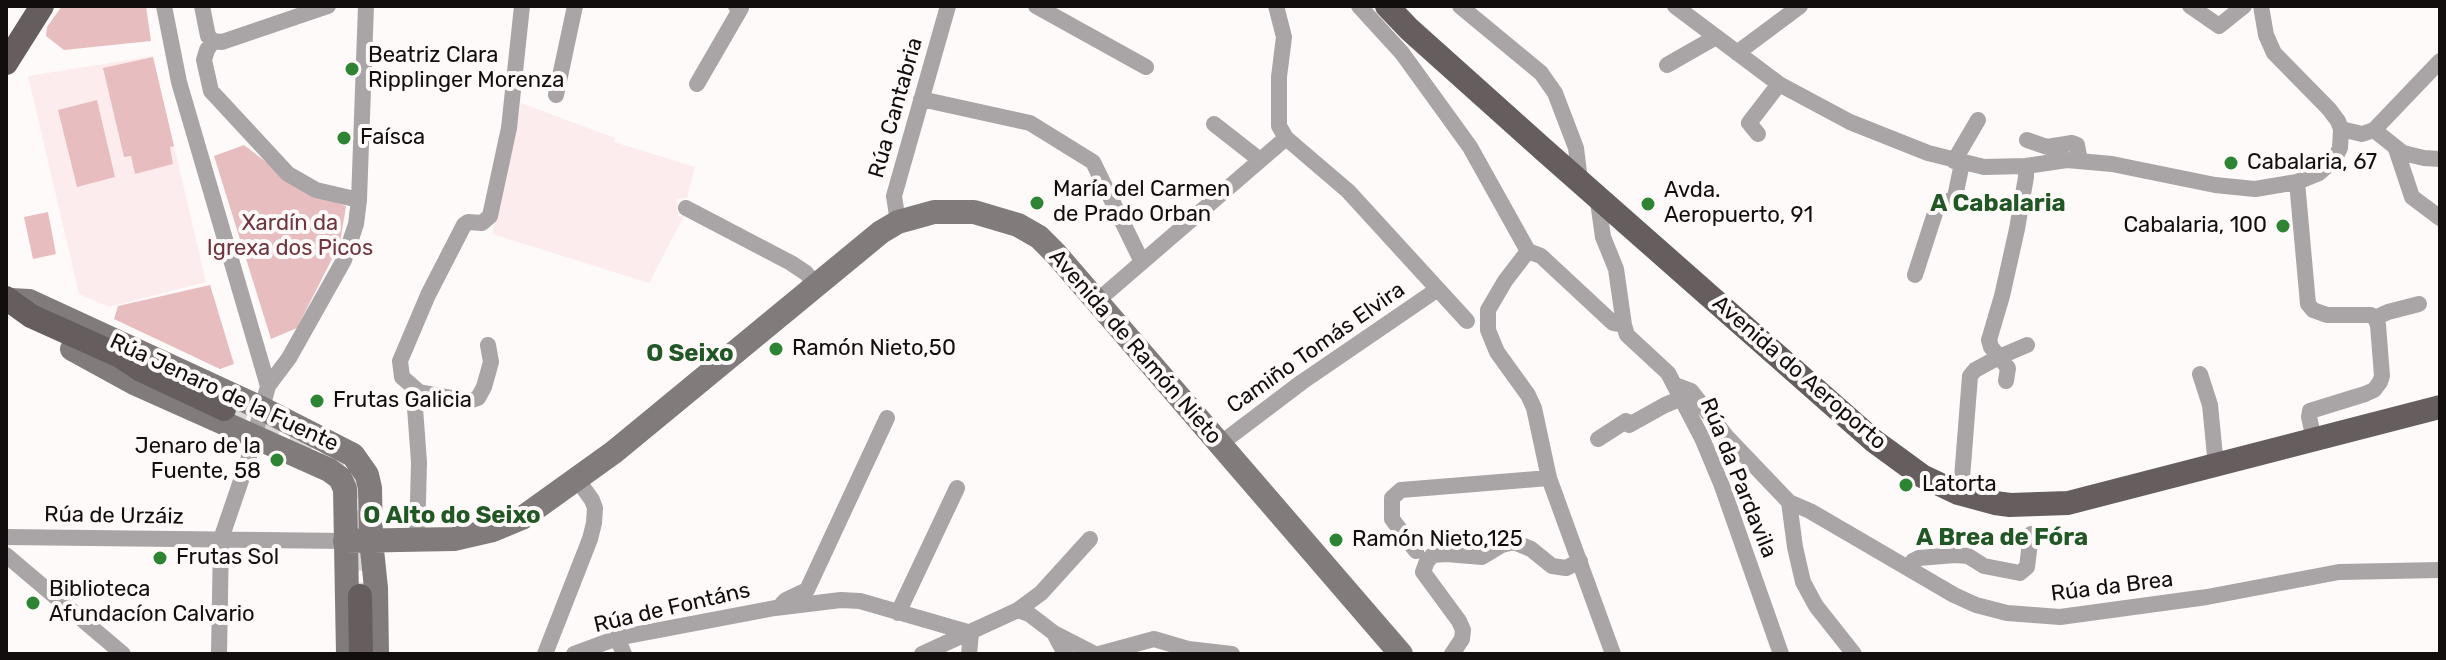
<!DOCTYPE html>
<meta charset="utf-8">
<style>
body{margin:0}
#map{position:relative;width:2446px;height:660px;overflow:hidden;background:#fffafa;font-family:Rubik,sans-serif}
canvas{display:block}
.frame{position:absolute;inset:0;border:8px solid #120e0e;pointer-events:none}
</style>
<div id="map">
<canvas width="2446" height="660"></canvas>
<div class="frame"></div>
</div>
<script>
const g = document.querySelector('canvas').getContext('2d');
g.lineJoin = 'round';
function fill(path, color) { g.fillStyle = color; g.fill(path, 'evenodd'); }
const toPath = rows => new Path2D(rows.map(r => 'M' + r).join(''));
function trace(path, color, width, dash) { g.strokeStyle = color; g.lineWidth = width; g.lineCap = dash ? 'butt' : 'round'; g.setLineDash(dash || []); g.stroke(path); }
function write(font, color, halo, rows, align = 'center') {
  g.font = font + ' Rubik,sans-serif'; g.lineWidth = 8; g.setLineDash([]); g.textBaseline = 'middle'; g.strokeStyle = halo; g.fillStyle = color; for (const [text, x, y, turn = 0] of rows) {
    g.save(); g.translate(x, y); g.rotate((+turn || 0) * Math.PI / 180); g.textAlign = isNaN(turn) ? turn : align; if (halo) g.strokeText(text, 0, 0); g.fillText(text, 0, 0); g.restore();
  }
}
const built = toPath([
 [153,56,206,282,109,307,79,294,28,76],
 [521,103,615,138,614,142,695,167,687,198,677,199,678,216,684,216,649,283,492,234]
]);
const green = toPath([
 [62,6,146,6,151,41,64,50,46,36,47,27],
 [153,57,174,146,170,147,173,164,135,174,131,156,124,157,103,68],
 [97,100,115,177,77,187,58,110],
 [244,145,301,189,346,206,340,243,297,328,271,339,214,156],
 [48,212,56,254,33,259,24,217],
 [210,285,234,364,220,369,114,319,118,306]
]);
const primaryTunnel = toPath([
 [224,409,327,456,344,467,353,483,358,506,360,596]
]);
const street = toPath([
 [164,6,179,82,268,386],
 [202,6,208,36,213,41],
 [1036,6,1146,67],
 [1276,6,1284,37,1279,77,1279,126,1286,138,1348,191,1467,321],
 [1359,6,1402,53,1470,147,1528,251,1541,256,1613,323,1624,325],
 [1460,6,1541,73,1555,93,1576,148,1580,180],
 [1675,6,1779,84,1850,122,1928,153,1984,167,2026,166,2067,160,2112,164,2215,185,2255,189,2297,182,2319,173,2334,160,2340,148,2341,129,2338,121,2329,109,2274,53,2266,35,2261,6],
 [2190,6,2219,26,2244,6],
 [213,41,207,50,204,60,211,91,288,174,316,190,359,200],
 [213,41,222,42,328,6],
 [1737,53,1800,6],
 [1667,65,1716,37],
 [697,84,741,8,736,6],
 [556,95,575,6],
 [921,99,1030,123,1093,162,1142,262],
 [1214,124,1260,160],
 [2341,129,2362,134,2374,130,2440,61],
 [2374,130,2403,153,2424,158,2440,159],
 [1758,134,1749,123,1779,84],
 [2027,140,2047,147,2072,143,2077,145,2080,161],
 [2396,149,2412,197,2440,218],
 [1954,161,1978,120],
 [2297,182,2308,304,2313,310,2327,315,2371,315,2375,318,2378,325,2382,376,2380,382,2374,390,2365,394,2310,411,2309,417,2314,439],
 [1597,195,1603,237,1616,269,1624,325,1627,335,1668,373,1702,438,1722,486,1781,654],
 [686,208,791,263,806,273,816,285],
 [898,222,894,196,948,6],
 [1528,251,1505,281,1488,310,1488,330,1497,352,1528,395,1534,408,1549,478,1613,654],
 [1915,275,1936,210,1955,197,1962,163],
 [1097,301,1286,138],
 [2375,318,2388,312,2419,304],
 [2200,374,2210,405,2216,466],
 [2006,381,2008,368,1999,357,2027,345],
 [1675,385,1691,391,1726,436,1789,502,1810,511,1954,595,1976,605,2007,613,2060,617,2207,597,2339,572,2440,570],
 [419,392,469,401,478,398,484,387,491,362,488,345],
 [1598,439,1626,421,1629,425,1665,405,1682,398],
 [1220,444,1302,382,1438,289],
 [1958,493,1962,478,1970,376,1975,370,1999,357,1991,347,1989,340,2002,296,2017,229,2026,177,2026,166],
 [1789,502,1795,547,1803,582,1816,606,1854,654],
 [6,537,345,541],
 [417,541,419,462,415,408,419,392,402,377,400,361,428,295,464,225,468,222,482,223,490,216,509,128,522,6],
 [1416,551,1392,519,1392,498,1401,490,1549,478],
 [6,555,123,654],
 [1908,568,1913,561,1919,558,1955,555,1968,556,1984,566,2020,573,2027,567,2031,534],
 [782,604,786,600,807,590,887,418],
 [1018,610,1029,614,1054,633,1065,654],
 [898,613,957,488],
 [1054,633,1095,654],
 [617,638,624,654],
 [219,654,221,539,248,460,268,386,289,358,344,260,356,224,359,200,366,6],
 [545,654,590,539,594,523,595,508,592,500,577,479],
 [574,654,617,638,775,608,841,600,860,601,971,633],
 [922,654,1018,610,1041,593,1090,539],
 [969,654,971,633],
 [1099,654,1154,639,1188,649,1232,654],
 [1452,654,1462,639,1463,630,1459,621,1423,572,1427,561,1433,555,1446,554,1482,557,1502,545,1514,542,1531,549,1552,566,1566,568,1580,561]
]);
const secondary = toPath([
 [11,300,29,301,263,409,353,455,367,475,370,488,371,540,376,588,377,654],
 [72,349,134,383,329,470,340,478,345,489,348,654],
 [345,541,454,539,493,530,522,518,614,452,881,232,898,222,934,212,974,212,1018,225,1039,237,1056,254,1401,654]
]);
const primary = toPath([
 [1387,6,1409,29,1544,150,1874,441,1922,476,1958,493,1995,503,2010,505,2068,503,2440,407],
 [6,63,42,6],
 [6,298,31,316,120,356,141,370,224,409],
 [360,596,361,654]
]);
const markers = [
 [352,69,8,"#2d8433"],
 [344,138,8,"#2d8433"],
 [2231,163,8,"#2d8433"],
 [1037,203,8,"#2d8433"],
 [1648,204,8,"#2d8433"],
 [2283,226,8,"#2d8433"],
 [776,349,8,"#2d8433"],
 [317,401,8,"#2d8433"],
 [277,460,8,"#2d8433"],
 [1906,485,8,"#2d8433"],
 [1336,540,8,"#2d8433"],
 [160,558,8,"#2d8433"],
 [33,603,8,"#2d8433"]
];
const poiNames = [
 ["Beatriz Clara",368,56],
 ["Ripplinger Morenza",368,81],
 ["Faísca",360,138],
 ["Cabalaria, 67",2247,163],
 ["María del Carmen",1053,190],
 ["de Prado Orban",1053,215],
 ["Avda.",1664,191],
 ["Aeropuerto, 91",1664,216],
 ["Cabalaria, 100",2267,226,"right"],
 ["Ramón Nieto,50",792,349],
 ["Frutas Galicia",333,401],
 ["Jenaro de la",261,447,"right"],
 ["Fuente, 58",261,472,"right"],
 ["Latorta",1922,485],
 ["Ramón Nieto,125",1352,540],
 ["Frutas Sol",176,558],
 ["Biblioteca",49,590],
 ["Afundacíon Calvario",49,615]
];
const streetNames = [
 ["Rúa Cantabria",896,108,-74],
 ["Avenida de Ramón Nieto",1135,347,49],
 ["Camiño Tomás Elvira",1316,348,-35],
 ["Avenida do Aeroporto",1799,373,41],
 ["Rúa Jenaro de la Fuente",224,393,25],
 ["Rúa da Pardavila",1738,478,68],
 ["Rúa de Urzáiz",114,516,1],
 ["Rúa da Brea",2112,587,-7],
 ["Rúa de Fontáns",672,608,-13]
];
const parkNames = [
 ["Xardín da",290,224],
 ["Igrexa dos Picos",290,249]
];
const neighbourhoodNames = [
 ["A Cabalaria",1998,204],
 ["O Seixo",690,354],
 ["O Alto do Seixo",452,516],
 ["A Brea de Fóra",2002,538]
];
fill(built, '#fdeced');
fill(green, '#e7bdc0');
trace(primaryTunnel, '#dbd7d7', 24, [24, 12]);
trace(street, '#a9a4a5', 16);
trace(secondary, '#827b7b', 24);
trace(primary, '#665e5e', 24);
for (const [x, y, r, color] of markers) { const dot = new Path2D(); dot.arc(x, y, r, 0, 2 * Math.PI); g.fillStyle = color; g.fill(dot); trace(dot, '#fffafa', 3); }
write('22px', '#120e0e', '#fffafa', poiNames, 'left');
write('22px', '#120e0e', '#fffafa', streetNames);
write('22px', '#70343c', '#fffafa', parkNames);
write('bold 24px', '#215724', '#fffafa', neighbourhoodNames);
</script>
